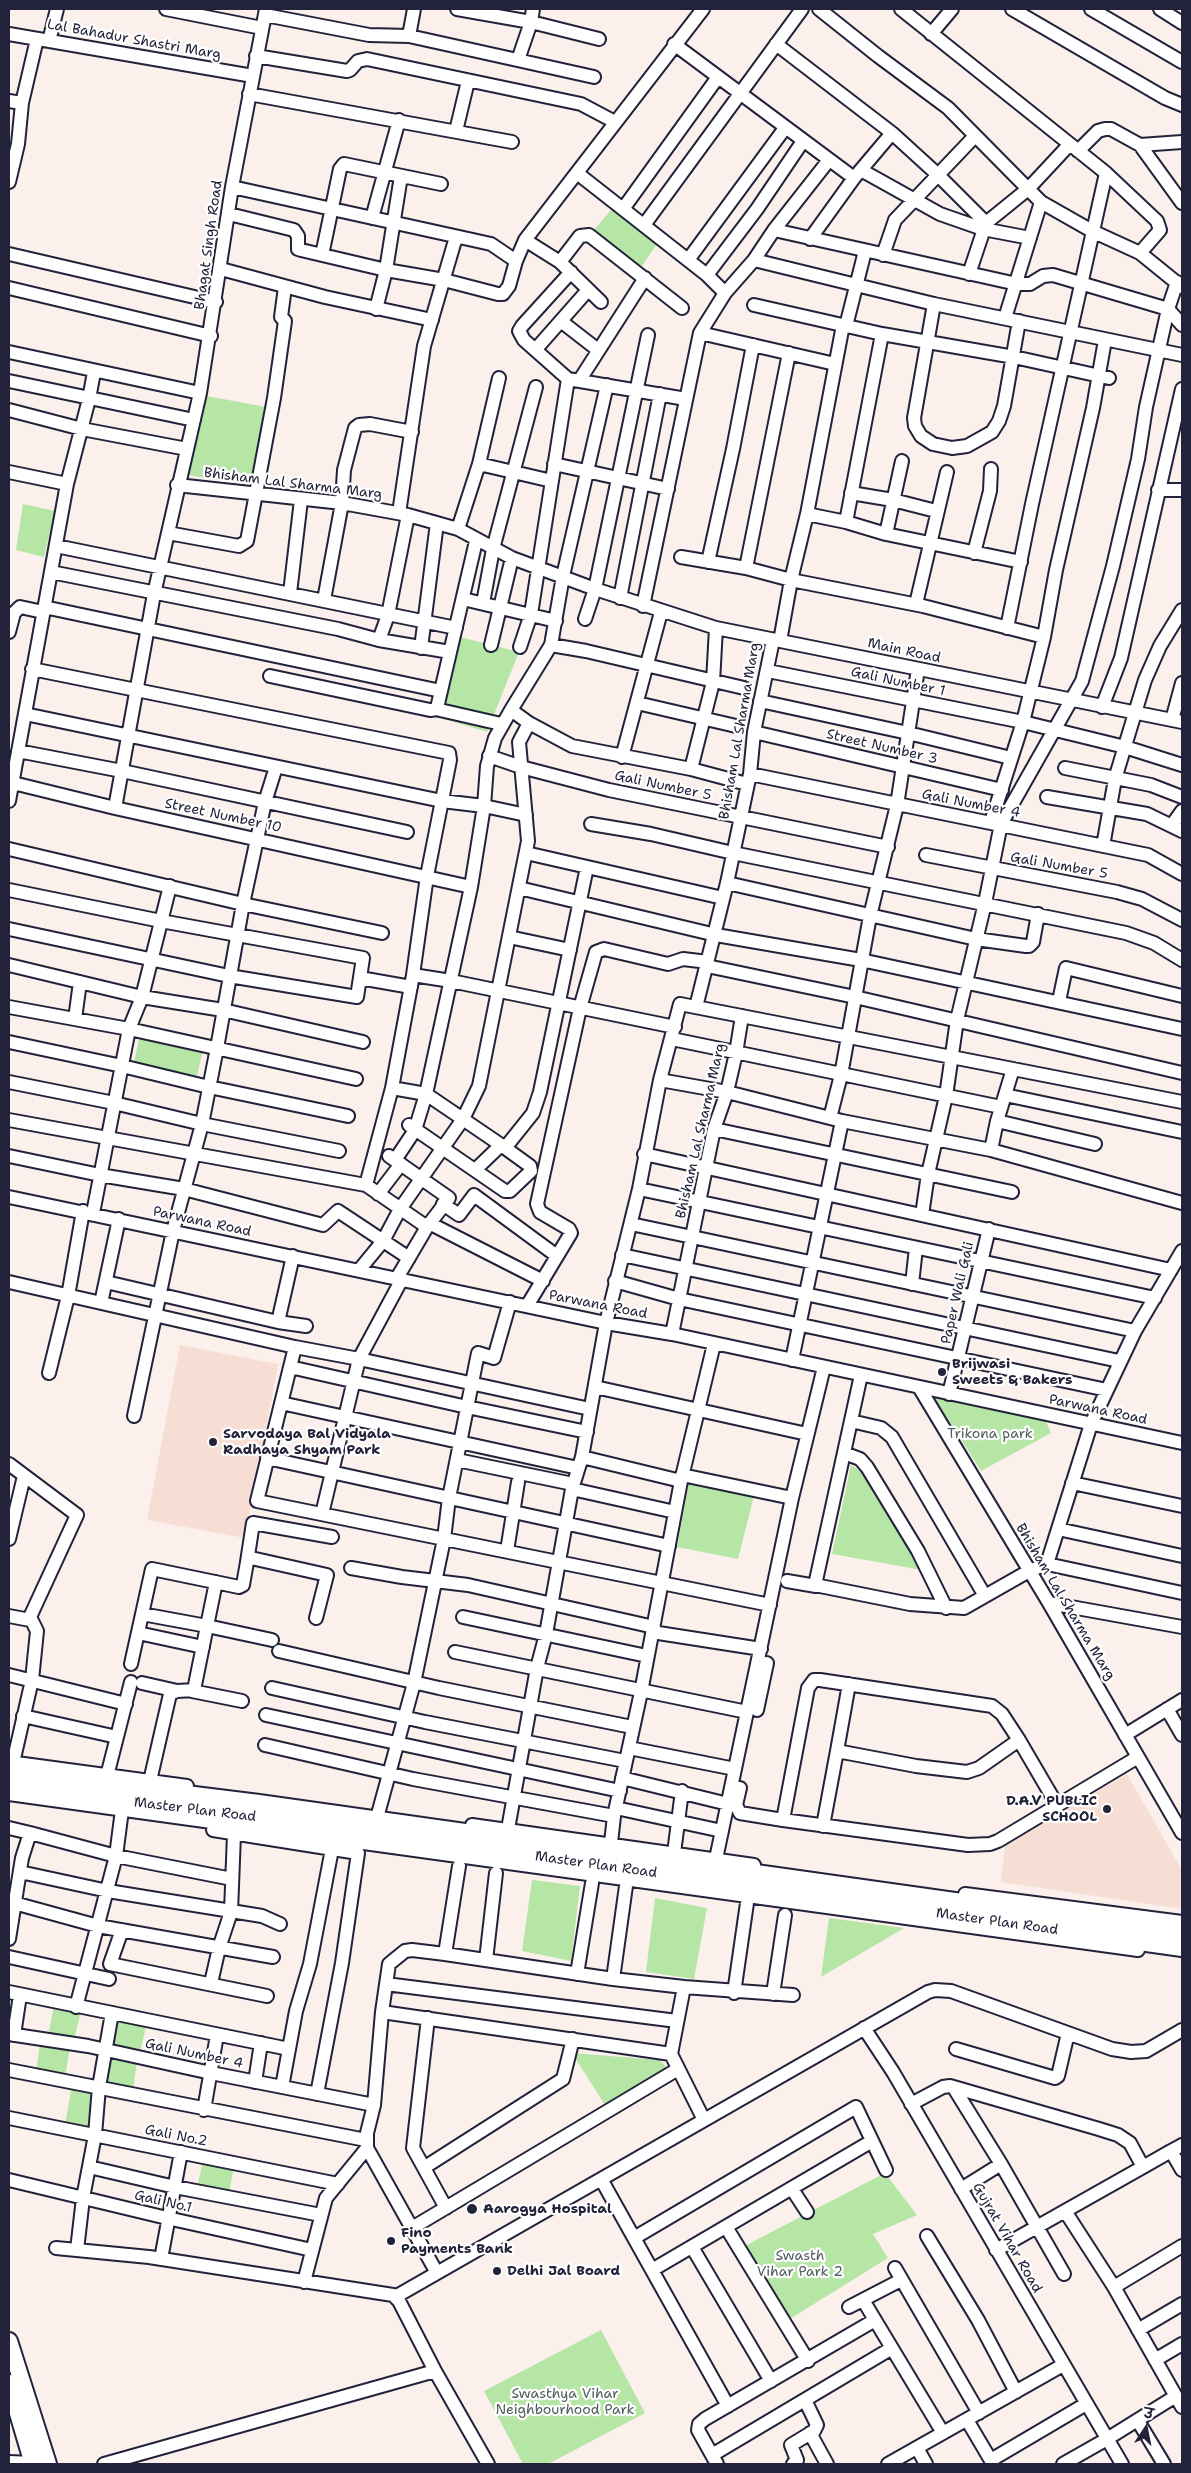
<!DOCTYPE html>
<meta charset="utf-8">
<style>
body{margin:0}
#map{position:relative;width:1191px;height:2473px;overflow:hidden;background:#fbf0ec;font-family:"Shantell Sans","Playpen Sans Deva",sans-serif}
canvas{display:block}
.frame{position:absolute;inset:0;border:10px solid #22223b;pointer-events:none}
.north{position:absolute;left:1121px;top:2403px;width:50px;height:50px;-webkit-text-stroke:4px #fff;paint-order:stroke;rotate:11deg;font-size:14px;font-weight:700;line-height:20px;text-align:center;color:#22223b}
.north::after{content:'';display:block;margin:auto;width:18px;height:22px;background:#22223b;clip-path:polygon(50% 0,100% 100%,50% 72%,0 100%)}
</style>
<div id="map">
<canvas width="1191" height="2473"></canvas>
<div class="frame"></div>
<div class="north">उ</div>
</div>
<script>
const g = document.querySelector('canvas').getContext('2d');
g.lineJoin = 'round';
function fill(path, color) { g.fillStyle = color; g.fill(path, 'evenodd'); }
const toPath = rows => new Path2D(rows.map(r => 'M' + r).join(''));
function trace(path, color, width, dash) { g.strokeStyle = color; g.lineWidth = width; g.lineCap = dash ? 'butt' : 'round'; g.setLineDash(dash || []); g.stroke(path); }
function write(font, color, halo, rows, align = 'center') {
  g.font = font + ' "Shantell Sans",sans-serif'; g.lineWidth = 4.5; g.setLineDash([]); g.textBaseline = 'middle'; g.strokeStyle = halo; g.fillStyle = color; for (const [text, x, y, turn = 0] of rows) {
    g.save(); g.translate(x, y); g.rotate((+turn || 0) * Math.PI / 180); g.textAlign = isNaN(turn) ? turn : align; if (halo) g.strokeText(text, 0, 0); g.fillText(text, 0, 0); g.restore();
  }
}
const built = toPath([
 [180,1345,278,1364,245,1538,147,1520],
 [1127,1774,1182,1870,1182,1909,1001,1882,1005,1845]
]);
const green = toPath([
 [612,209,657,244,642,266,592,232],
 [207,396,271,408,255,486,188,475,195,433],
 [23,504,55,511,44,557,16,550],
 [460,637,519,652,487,732,441,718],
 [139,1039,203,1050,197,1076,134,1062],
 [932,1394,1044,1417,1051,1433,981,1471],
 [851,1465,866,1474,922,1570,832,1554],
 [689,1482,754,1496,738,1559,677,1547],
 [532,1880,580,1886,571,1961,522,1951],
 [655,1898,707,1908,694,1979,646,1972],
 [829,1918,904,1928,821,1977],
 [54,2006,81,2012,74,2039,48,2036],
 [117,2018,147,2023,140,2052,110,2045],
 [40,2043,70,2047,65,2077,36,2072],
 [108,2053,137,2060,133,2091,101,2084],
 [572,2053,660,2060,667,2068,605,2105],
 [72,2086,97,2092,90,2129,65,2124],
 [203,2160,234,2166,229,2194,197,2188],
 [885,2173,917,2215,873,2234,888,2258,785,2322,735,2251],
 [601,2330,645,2413,548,2464,523,2464,484,2391]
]);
const minor = toPath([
 [166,9,262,28],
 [457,9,531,22,599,39],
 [819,9,878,56,948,108,1041,202,1092,231,1140,253,1182,287],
 [901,9,1106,173,1157,221,1160,230,1140,253],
 [1012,9,1165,98,1182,105],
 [1091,9,1182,62],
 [1160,9,1182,23],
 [265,15,369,35,409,36,594,77],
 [9,34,253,76],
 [931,34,952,9],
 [409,36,414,9],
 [49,41,57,9],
 [674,44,854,178],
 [776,44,892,133,937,174,986,223],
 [256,56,347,71,350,70,358,61,367,59,581,104,615,122],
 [518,60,531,22,533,9],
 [249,94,512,142],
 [9,101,22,103],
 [456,131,468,81],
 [1140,145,1182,203],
 [1078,151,1098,131,1105,129,1111,129,1140,145,1182,142],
 [861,170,940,214,983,229,1030,238],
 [577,173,707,275,725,293],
 [9,182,18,144,22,103,37,39],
 [232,187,491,244,516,261],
 [623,209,718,77],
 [229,214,294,230,298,236,298,249,301,250,386,270,444,280,498,294,503,294,509,286,516,261,525,240],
 [372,218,399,120],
 [644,225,802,9],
 [774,230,1017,284,1030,284,1043,276,1053,275,1168,309,1177,282],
 [810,239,854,178,892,133],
 [9,254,216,302],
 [322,255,340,169,344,164,441,184],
 [883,255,895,220,975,136],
 [688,260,785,128],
 [754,260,934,304,1182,355],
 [560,262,580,236,589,235,682,308],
 [221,269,325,297,432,320],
 [571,272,522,326,519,331,524,340,568,379,686,399],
 [969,274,986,223,1028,189,1069,145],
 [707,275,757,209,803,141],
 [9,288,211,336],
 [601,302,560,262,525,240,703,9],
 [934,304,914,418,915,426,921,436,933,444,952,448,967,446,992,432,999,421,1004,406,1019,321],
 [754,305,882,334,1014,357,1109,378],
 [376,309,386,270,401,176],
 [1168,309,1182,325],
 [1005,318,1041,202],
 [562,322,598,350],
 [843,325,807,514,846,522,882,334],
 [846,326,865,251],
 [700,333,725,293,754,260,774,230,829,160],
 [536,349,588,290],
 [9,352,200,393],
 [9,381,194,420],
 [579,381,645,278],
 [9,410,82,429,187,449],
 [479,464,552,481],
 [554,464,668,489],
 [9,472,67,484],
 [177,485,342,503,408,515,458,529,512,558,595,589,716,628,1182,722],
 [1158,490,1182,490],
 [851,493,893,500,936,511],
 [399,513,424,346,456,237],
 [846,522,886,534,1021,562],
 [458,529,479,464,499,378],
 [168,533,239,546,247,541,274,398,285,321,281,317,285,287],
 [886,534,902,461],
 [476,541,437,708,440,710,501,724],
 [56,546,456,628],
 [974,553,990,491,991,469],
 [681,557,746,568,791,580,923,606,1044,637],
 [708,562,733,449,753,345],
 [746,568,789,353],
 [51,572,338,629,379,640,450,652],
 [290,593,301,500],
 [620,598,660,394],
 [463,599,556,621],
 [324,600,342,503,344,470,355,428,359,425,370,424,412,432],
 [483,603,493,549,536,387],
 [916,604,947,472],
 [643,606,700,333,835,364],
 [44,607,441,691],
 [585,619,595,589,648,335],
 [1007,628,1032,504,1106,173],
 [9,632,14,613,20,607,43,612],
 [379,640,388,615,408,515],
 [780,641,791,580,807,514],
 [491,645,512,558],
 [551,645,586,651,744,688],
 [520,647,531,614,568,379],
 [421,648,437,523],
 [32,669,449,753,450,760,427,876,413,975,451,981,675,1027],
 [768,671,1023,722,1125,747,1182,765],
 [270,676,430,710,438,709],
 [760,701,908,733,1011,758],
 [637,703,736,726],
 [1102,707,1121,658,1182,389],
 [25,714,442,801,484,806,526,815],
 [1172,720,1182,683],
 [529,723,572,746,691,769,747,784],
 [754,732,1002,790],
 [18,751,122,771,407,832],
 [489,756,521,767,609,790,888,847],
 [622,757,661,612],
 [1065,768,1151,785,1182,797],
 [691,769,713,682,716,628],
 [750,774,1148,855,1182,874],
 [9,782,115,808,471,887],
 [1047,797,1147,814,1182,831],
 [9,801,67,484,89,399,94,372],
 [115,808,154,594,200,393,232,187,266,9],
 [991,822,1023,722,1044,637,1056,570,1093,408,1105,340],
 [591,824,651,834,733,853,1126,933,1154,943,1182,960],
 [1172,825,1182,811],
 [1103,846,1115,779,1145,680,1160,646,1182,610],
 [9,849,243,904,382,933],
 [526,853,723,898],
 [926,855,1117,892,1142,899,1182,920],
 [727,883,976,939,1026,946,1029,946,1033,942,1038,914],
 [519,888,716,935,861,960,1182,1029],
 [9,890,161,921,363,958,357,997,229,976,9,929],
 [509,937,570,950],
 [9,965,142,997,223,1010,363,1042],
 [707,966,855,997,1182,1073],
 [360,978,411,987],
 [1059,1001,1066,968,1182,996],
 [9,1007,129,1029,356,1079],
 [696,1007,727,883,750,774,754,732,773,640],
 [75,1019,80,982],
 [672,1039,1001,1107],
 [9,1042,122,1066,209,1087,348,1116],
 [660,1080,727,1092,842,1121,991,1150,1182,1203],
 [9,1082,114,1103,202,1124,339,1151],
 [392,1088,426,1094,501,1145,530,1166,531,1171,510,1191,505,1191,409,1125],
 [1005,1095,1182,1132],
 [830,1118,841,1075,870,916,897,805,918,669],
 [9,1120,360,1184,366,1185,427,1227],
 [997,1121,1095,1144],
 [714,1129,1012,1192],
 [505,1148,533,1113,540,1092,587,867],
 [991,1150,997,1121,1013,1069],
 [644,1154,1171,1270],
 [9,1156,100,1175,184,1189,323,1225,338,1211,409,1258],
 [389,1156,449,1198,427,1227,397,1278],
 [395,1160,415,1130,426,1094,471,887,484,806,487,766,495,738,511,710],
 [475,1170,501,1145],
 [366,1185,392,1088,413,975],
 [639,1189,1155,1298],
 [378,1194,401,1164],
 [9,1197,606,1323,672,1334,1182,1443],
 [443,1204,459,1215,474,1195,557,1256],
 [93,1213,129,1029,142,997,170,886],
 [922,1215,928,1174,946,1096,957,1020,985,903,1001,824,1082,681,1113,566,1138,459,1146,407,1168,309],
 [429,1223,543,1281],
 [631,1224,1135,1331],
 [622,1255,1119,1361],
 [360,1269,383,1241,400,1209,463,1119,479,1086,528,841,519,742,529,723,511,710,551,645,563,576,607,385],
 [615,1281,679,1299,1107,1390],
 [9,1282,295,1347,359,1359,590,1409],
 [106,1282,278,1322,306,1326],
 [912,1284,916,1248],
 [101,1303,119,1219],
 [527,1306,571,1233,569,1229,540,1212,537,1204,580,1008,596,952,604,949,668,964,683,959,708,962],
 [278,1322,293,1256],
 [672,1334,714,1129,727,1092,736,1053,742,1016],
 [295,1347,257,1501,770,1605],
 [792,1360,842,1121],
 [290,1367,467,1407,587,1432],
 [49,1373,68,1296,83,1211],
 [861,1375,815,1585,910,1604,964,1608,1029,1571,1047,1564,1091,1424,1135,1331,1182,1251],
 [595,1387,807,1434],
 [919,1387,1049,1603,1182,1833],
 [949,1394,989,1229],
 [281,1403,578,1468],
 [134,1416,173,1231,202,1124,217,1048,243,904,265,802,276,767],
 [851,1421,881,1428,892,1437,985,1596],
 [844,1453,860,1459,867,1467,918,1551,946,1608],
 [582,1457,681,1481],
 [267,1458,669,1546],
 [457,1460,573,1484],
 [9,1464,77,1515,30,1617,37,1631,32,1680,13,1763],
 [682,1475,792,1498],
 [1072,1483,1182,1506],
 [572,1489,675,1512],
 [322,1514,359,1359,402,1279],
 [1058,1529,1182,1556],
 [9,1539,24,1476],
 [507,1551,518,1482],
 [247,1562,253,1523,332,1537],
 [1047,1564,1182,1593],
 [351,1568,402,1577,468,1585,654,1627],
 [787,1581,816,1586],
 [216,1582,207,1626,272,1640],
 [1049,1603,1182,1627],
 [142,1614,207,1626,194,1690,177,1691,170,1694,150,1781],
 [9,1616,30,1620],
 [463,1617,647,1656],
 [652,1632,761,1649],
 [138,1633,203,1647],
 [279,1651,439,1688,632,1727],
 [455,1652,747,1712],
 [131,1664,152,1569,239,1587,243,1585,247,1562,251,1558,327,1575,316,1618],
 [9,1675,126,1704],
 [142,1683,177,1691],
 [272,1688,425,1722,625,1761],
 [192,1691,242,1701],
 [1167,1709,1182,1735],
 [757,1710,767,1663],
 [266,1715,620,1791],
 [23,1716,117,1737],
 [1125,1735,1182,1700],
 [265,1745,413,1779,614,1816],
 [629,1748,735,1769],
 [837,1751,849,1684],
 [9,1762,187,1786],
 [107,1776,131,1682],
 [622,1778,728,1804],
 [740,1788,736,1805,740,1813,783,1820],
 [9,1794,1138,1950],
 [1057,1805,1019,1740,1002,1714,992,1706,820,1680,814,1680,808,1688,783,1820,968,1845,990,1844,998,1841,1138,1757],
 [616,1808,722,1831],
 [378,1814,414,1683,444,1539,449,1498,478,1353,494,1358,510,1302],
 [472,1825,754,1865],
 [823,1826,837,1751,916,1766,967,1772,979,1768,1019,1740],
 [9,1828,30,1833,22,1858,9,1939],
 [508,1829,537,1668,546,1634,572,1489,582,1457,606,1323,639,1189,660,1080,680,1004,1182,1102],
 [213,1830,358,1853,342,1963,317,2094],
 [30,1833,116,1856,232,1879],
 [611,1843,614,1816,641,1692,681,1481,714,1344],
 [674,1853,682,1791],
 [716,1859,792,1498,824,1367],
 [20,1872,108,1891,262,1916,280,1924],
 [965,1894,1182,1922],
 [14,1903,98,1926,273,1957],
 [122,1930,110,1964,267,1996],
 [445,1954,459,1866],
 [9,1957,109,1979],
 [486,1960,496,1873],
 [577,1974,592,1883],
 [613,1979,626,1886],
 [211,1983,219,1948,231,1912,234,1834],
 [386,1984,677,2021],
 [684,1987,793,1995],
 [9,1992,289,2049],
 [734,1993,747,1903],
 [773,1994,785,1915],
 [76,2007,116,1856,122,1810],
 [382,2012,671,2054],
 [428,2018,413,2148,446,2208],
 [864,2028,893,2072,1122,2464],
 [9,2034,88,2046,211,2073,374,2105],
 [14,2035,20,1995],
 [956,2049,1055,2078,1058,2076,1068,2033],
 [9,2070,366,2140],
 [255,2082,261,2043],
 [282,2087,296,2011,310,1964,332,1849],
 [954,2088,1001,2164,1064,2274],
 [911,2104,943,2087,950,2086,1099,2129,1118,2135,1130,2143,1143,2167,1065,2211,1114,2287,1182,2407],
 [204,2110,217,2035],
 [9,2118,338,2184],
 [1182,2145,1171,2151,1182,2170],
 [367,2148,437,2273],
 [89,2167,175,2187,321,2215],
 [425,2167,563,2079,573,2039],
 [1143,2167,1171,2151],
 [601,2179,728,2406],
 [9,2180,167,2218,312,2250],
 [792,2189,807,2212],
 [961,2189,1001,2164],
 [726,2227,808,2361],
 [412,2228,678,2069],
 [927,2236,978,2320,1016,2392],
 [634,2238,856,2107,886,2170],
 [692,2247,771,2381],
 [56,2248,149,2257,393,2295,399,2301,435,2371,488,2464],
 [77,2250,83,2198,95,2135,99,2087,112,2013],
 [996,2250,1065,2211],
 [161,2259,181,2152],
 [895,2268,979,2413],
 [652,2270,872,2141],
 [304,2282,326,2198,367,2148,367,2133,374,2105,382,2012,389,1964,405,1951,412,1950,445,1954,613,1979,684,1987,671,2054,704,2120],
 [1114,2287,1182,2246],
 [395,2297,928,1992,935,1990,951,1991,1112,2049,1131,2052,1146,2051,1182,2030],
 [863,2300,943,2433],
 [849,2307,901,2280],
 [1138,2330,1182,2304],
 [1155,2360,1182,2344],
 [967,2420,993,2464],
 [1138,2421,1164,2464],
 [810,2433,827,2464],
 [917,2448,926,2464],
 [712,2455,892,2348],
 [991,2460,1086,2404],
 [9,2462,33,2463,41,2461],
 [104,2464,435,2371],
 [717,2464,698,2430,699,2424,705,2419,875,2320],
 [793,2464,797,2460,791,2445,814,2431,817,2425,805,2400],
 [888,2464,1063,2365],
 [1063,2464,1107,2439,1176,2396]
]);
const major = toPath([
 [9,1772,259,1803,1182,1933],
 [9,1786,242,1816,1182,1948],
 [9,2341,48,2464],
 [9,2383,33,2464]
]);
const markers = [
 [942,1372,5,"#22223b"],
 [213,1442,5,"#22223b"],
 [1107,1809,5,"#22223b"],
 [472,2209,6,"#22223b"],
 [391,2241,5,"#22223b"],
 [497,2271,5,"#22223b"]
];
const streetNames = [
 ["Lal Bahadur Shastri Marg",134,40,10],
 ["Bhagat Singh Road",209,245,-82],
 ["Bhisham Lal Sharma Marg",293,484,7],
 ["Main Road",904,651,12],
 ["Gali Number 1",898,682,12],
 ["Bhisham Lal Sharma Marg",740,731,-80],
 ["Street Number 3",882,747,13],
 ["Gali Number 5",663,786,12],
 ["Gali Number 4",971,804,11],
 ["Street Number 10",223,816,12],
 ["Gali Number 5",1059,866,10],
 ["Bhisham Lal Sharma Marg",701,1131,-77],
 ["Parwana Road",202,1222,12],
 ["Paper Wali Gali",958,1293,-77],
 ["Parwana Road",598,1305,11],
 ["Parwana Road",1098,1410,12],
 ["Bhisham Lal Sharma Marg",1065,1602,59],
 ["Master Plan Road",195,1810,7],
 ["Master Plan Road",596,1865,8],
 ["Master Plan Road",997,1922,8],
 ["Gali Number 4",194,2054,12],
 ["Gali No.2",176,2136,11],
 ["Gali No.1",163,2202,13],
 ["Gujrat Vihar Road",1007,2238,60]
];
const poiNames = [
 ["Brijwasi",952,1364],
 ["Sweets & Bakers",952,1380],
 ["Sarvodaya Bal Vidyala",223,1434],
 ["Radhaya Shyam Park",223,1450],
 ["D.A.V PUBLIC",1097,1801,"right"],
 ["SCHOOL",1097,1817,"right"],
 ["Aarogya Hospital",483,2209],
 ["Fino",401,2233],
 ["Payments Bank",401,2249],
 ["Delhi Jal Board",507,2271]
];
const parkNames = [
 ["Trikona park",990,1434],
 ["Swasth",800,2256],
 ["Vihar Park 2",800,2272],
 ["Swasthya Vihar",565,2394],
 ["Neighbourhood Park",565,2410]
];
fill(built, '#f6ded5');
fill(green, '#b6e6a5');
trace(minor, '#22223b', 16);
trace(major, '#22223b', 20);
trace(minor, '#fff', 12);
trace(major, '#fff', 16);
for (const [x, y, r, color] of markers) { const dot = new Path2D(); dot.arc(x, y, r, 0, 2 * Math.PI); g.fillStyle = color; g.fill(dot); trace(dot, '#fff', 2); }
write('14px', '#22223b', '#fff', streetNames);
write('bold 14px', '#22223b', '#fff', poiNames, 'left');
write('14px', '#4e5d5b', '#fff', parkNames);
</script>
